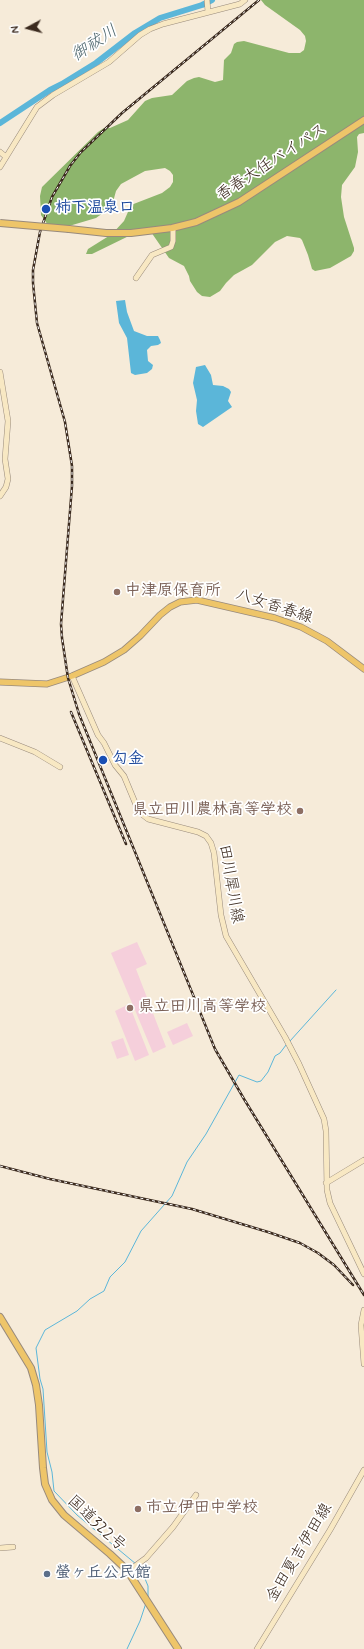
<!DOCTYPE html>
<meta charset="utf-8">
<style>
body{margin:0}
#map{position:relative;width:364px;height:1649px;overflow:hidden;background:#f6ebd9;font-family:Mynerve,sans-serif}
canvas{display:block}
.north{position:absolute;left:8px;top:8px;width:40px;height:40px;-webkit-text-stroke:3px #fff;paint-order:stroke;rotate:263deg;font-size:11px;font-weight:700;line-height:16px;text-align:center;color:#3b2a1e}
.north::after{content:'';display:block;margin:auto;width:14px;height:18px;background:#3b2a1e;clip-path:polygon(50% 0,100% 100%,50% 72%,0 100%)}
</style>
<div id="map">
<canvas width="364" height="1649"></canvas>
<div class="north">N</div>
</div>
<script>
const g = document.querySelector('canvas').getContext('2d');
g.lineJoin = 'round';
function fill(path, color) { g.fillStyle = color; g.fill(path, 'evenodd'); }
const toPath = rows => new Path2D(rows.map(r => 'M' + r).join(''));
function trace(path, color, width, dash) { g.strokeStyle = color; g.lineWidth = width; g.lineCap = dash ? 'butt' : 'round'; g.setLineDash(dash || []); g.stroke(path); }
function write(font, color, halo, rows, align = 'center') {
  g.font = font + ' Mynerve,"Klee One",sans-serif'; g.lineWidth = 3.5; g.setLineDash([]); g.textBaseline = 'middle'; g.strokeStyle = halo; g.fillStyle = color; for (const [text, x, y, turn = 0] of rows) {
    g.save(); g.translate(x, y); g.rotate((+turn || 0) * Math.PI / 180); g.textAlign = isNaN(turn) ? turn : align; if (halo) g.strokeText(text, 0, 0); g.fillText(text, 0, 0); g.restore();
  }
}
const built = toPath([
 [137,942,147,964,136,969,166,1047,153,1053,111,953],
 [129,1004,149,1055,135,1061,115,1011],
 [187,1023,193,1036,173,1045,167,1032],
 [123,1038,129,1055,117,1059,111,1042]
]);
const forest = toPath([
 [261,0,364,0,364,133,359,134,357,137,358,152,355,167,342,185,341,197,344,217,354,248,354,251,351,256,330,268,315,271,312,269,308,255,302,240,300,238,287,236,275,242,252,265,234,275,226,283,220,291,210,297,202,296,197,292,190,281,189,276,184,266,169,258,151,232,135,233,92,254,86,254,88,249,112,234,124,221,131,205,162,193,170,187,173,182,173,175,170,171,165,168,145,171,121,184,116,191,113,202,103,213,96,218,69,226,48,225,41,215,40,196,42,187,98,132,104,128,110,128,128,120,145,101,152,98,172,95,187,81,194,78,199,77,215,82,223,80,224,60,231,53,234,44,237,42,244,41,289,53,300,53,304,50,306,41,305,36,300,30,265,5]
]);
const water = toPath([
 [125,300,127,312,134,331,147,336,158,336,160,340,161,343,158,345,151,346,147,350,148,361,153,365,152,369,147,373,135,375,131,373,127,338,119,323,116,301],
 [205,365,211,375,213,385,223,386,229,389,231,392,228,401,232,407,203,427,198,424,196,411,197,400,193,383,196,367]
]);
const stream = toPath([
 [290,1041,336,990],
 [136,1564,77,1515,54,1491,52,1472,47,1452,43,1389,40,1379,36,1348,45,1330,77,1311,90,1299,104,1291,110,1277,125,1262,141,1231,172,1196,187,1162,206,1134,239,1075,257,1082,261,1081,268,1072,275,1056,280,1053,286,1045],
 [138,1566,141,1569,148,1586,148,1598],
 [127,1649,140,1621,146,1603]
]);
const river = toPath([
 [0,123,50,90,62,84,96,63,135,33,160,18,202,5,212,0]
]);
const secondary = toPath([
 [207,0,208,12],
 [0,152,6,157],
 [0,167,37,107,53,95,109,62,140,35,150,29,163,24,240,4,245,0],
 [136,278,152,255,171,247,173,241,173,228],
 [0,372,8,421,5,459,8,479,6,487,0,496],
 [72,676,98,735,104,743,115,765,124,776,139,812,148,819,198,832,206,836,211,843,214,853,221,915,226,936,285,1037,299,1064,324,1119,326,1131,327,1190,330,1203,364,1274],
 [0,738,35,752,60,767],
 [326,1183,364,1160],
 [364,1310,361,1325,364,1364],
 [0,1548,13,1547],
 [127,1572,146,1558,173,1527,196,1495],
 [257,1649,330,1530,364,1470]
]);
const primary = toPath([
 [0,682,47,684,72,676,104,662,124,650,140,636,160,615,170,607,180,602,197,600,275,618,301,627,327,641,364,669]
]);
const highway = toPath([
 [69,229,106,233,131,233,172,228,196,222,239,202,364,120],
 [0,1317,31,1368,36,1385,39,1405,43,1468,45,1484,52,1500,64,1515,110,1554,127,1570,178,1649]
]);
const rail = toPath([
 [259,0,122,113,81,152,70,166,52,197,40,232,33,270,33,283,37,323,65,422,72,466,72,486,61,624,62,638,68,678,79,714,215,1049,244,1099,364,1295],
 [71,712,126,844],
 [0,1166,50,1179,192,1209,268,1232,300,1243,318,1253,334,1265,353,1285]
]);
const highwayBridge = toPath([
 [0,223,69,229]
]);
const markers = [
 [46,209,5,"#1a4fb4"],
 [117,592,4,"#8d6e63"],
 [103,760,5,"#1a4fb4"],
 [300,811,4,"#8d6e63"],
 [130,1008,4,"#8d6e63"],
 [138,1509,4,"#8d6e63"],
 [47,1574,4,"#5c6f8a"]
];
const streetNames = [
 ["香春大任バイパス",272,163,-33],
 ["八女香春線",274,607,18],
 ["田川犀川線",230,884,80],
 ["国道322号",96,1524,43],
 ["金田夏吉伊田線",300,1553,-59]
];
const transitNames = [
 ["柿下温泉口",55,209],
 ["勾金",112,760]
];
const educationNames = [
 ["中津原保育所",125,592],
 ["県立田川農林高等学校",292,811,"right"],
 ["県立田川高等学校",138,1008],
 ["市立伊田中学校",146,1509]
];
const serviceNames = [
 ["螢ヶ丘公民館",55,1574]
];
const waterNames = [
 ["御祓川",95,44,-33]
];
fill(built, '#f5cfdb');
fill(forest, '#8db56c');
fill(water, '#5bb6d9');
trace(stream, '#5bb6d9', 1);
trace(river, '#5bb6d9', 6);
trace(secondary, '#988a7c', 6);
trace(primary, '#988a7c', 7);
trace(highway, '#988a7c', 8);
trace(secondary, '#f8e8c3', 5);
trace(primary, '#eec569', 5.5);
trace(highway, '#eec569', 6);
trace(rail, '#3b2a1e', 2.5);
trace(rail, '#fff', 1, [3]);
trace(highwayBridge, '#988a7c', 8, []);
trace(highwayBridge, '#eec569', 6);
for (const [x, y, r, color] of markers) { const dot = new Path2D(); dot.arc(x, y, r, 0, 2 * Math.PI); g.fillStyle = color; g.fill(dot); trace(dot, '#fff', 1.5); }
write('16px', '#3b2a1e', '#fff', streetNames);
write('bold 16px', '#164399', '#fff', transitNames, 'left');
write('bold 16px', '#785e54', '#fff', educationNames, 'left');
write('bold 16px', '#4e5e75', '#fff', serviceNames, 'left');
write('italic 17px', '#486269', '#fff', waterNames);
</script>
